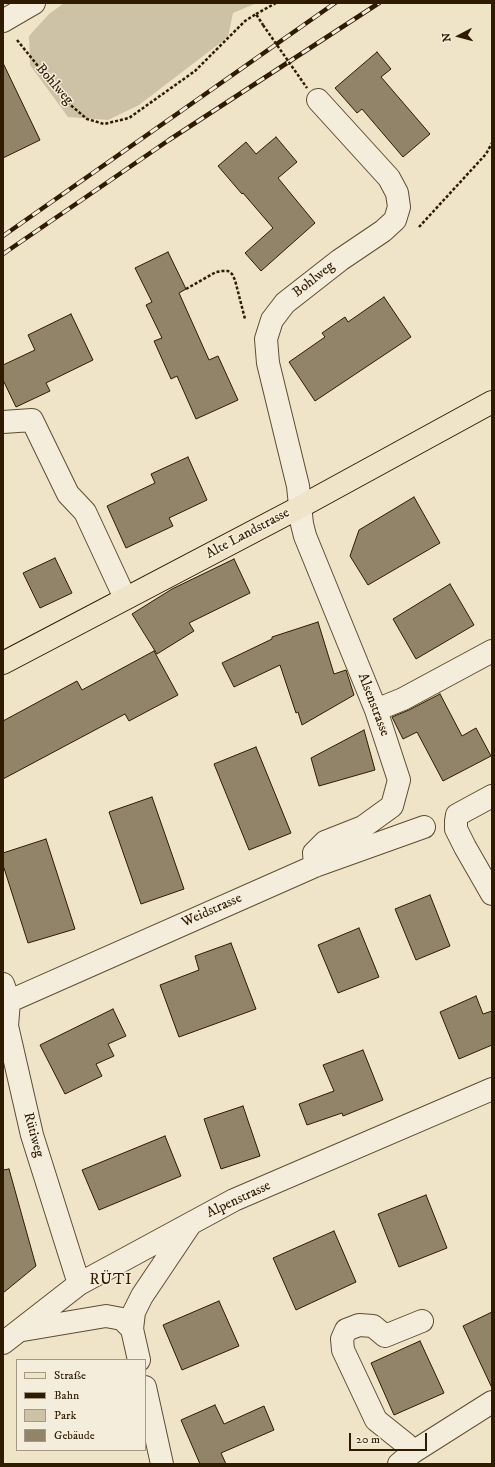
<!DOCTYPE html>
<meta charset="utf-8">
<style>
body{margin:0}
#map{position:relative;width:495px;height:1467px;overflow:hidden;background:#efe4c8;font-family:"IM FELL DW Pica",serif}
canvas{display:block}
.frame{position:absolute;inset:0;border:4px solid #2e1b00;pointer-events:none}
.legend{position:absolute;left:16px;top:1359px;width:130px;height:92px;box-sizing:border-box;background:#f5eddb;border:1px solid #a59983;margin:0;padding:5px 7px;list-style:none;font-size:12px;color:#2e1b00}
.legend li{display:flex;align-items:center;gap:8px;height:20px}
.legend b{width:20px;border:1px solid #a59983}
.north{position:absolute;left:439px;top:16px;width:40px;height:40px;-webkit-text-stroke:3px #f5eddb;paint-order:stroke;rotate:264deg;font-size:11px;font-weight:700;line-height:16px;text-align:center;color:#2e1b00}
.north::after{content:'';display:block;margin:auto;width:14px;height:18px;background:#2e1b00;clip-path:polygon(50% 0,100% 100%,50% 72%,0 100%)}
.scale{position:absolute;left:349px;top:1433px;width:78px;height:18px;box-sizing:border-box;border:2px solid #2e1b00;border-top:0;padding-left:5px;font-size:12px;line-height:14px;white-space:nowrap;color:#2e1b00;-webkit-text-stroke:3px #f5eddb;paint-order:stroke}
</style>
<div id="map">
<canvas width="495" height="1467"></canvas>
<div class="frame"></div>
<ul class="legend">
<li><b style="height:5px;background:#efe4c8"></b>Straße</li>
<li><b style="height:5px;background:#2e1b00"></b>Bahn</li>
<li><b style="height:11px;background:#cec2a6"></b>Park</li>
<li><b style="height:11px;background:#928468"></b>Gebäude</li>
</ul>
<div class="north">N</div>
<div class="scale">20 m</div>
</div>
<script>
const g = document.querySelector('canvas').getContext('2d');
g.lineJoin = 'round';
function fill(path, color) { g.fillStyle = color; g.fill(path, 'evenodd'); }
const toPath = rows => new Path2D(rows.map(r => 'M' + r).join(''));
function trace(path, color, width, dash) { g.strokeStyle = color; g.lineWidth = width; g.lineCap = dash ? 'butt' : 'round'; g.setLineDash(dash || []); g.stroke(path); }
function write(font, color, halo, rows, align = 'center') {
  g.font = font + ' "IM FELL DW Pica",serif'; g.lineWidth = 3; g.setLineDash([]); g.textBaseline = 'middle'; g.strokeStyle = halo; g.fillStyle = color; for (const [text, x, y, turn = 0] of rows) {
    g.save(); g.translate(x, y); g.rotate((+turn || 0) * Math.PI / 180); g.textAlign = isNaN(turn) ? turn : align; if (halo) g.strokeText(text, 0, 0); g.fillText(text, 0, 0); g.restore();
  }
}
const green = toPath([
 [64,3,257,3,233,13,228,37,139,105,108,120,68,117,30,65,29,36,49,14]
]);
const building = toPath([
 [377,52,391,69,381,77,430,134,403,157,362,109,357,113,335,88,377,52],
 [3,63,40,140,3,158,3,63],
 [276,137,297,162,278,178,315,223,261,271,245,253,273,228,243,193,242,194,218,166,246,142,256,154,276,137],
 [168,252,186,289,179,293,209,360,218,356,238,400,196,419,177,376,171,379,154,341,162,338,146,305,152,302,135,268,168,252],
 [384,297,411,337,315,401,289,362,325,337,322,333,345,317,348,322,384,297],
 [71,314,93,360,46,383,50,391,16,407,3,380,3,365,35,350,28,335,71,314],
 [188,457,207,500,169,518,173,526,126,548,107,506,155,483,151,474,188,457],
 [414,497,440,543,368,585,350,556,359,530,414,497],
 [55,558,72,593,40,608,23,573,55,558],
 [234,559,250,593,189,623,194,631,157,654,132,614,172,589,234,559],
 [450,584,474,625,416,659,393,619,450,584],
 [318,622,334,674,346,670,354,695,302,725,298,712,296,713,280,665,234,687,222,663,272,639,272,637,318,622],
 [154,651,178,695,129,721,125,714,3,779,3,721,77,681,82,690,154,651],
 [440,694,462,736,476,728,491,756,443,781,417,732,403,739,392,717,409,710,440,694],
 [364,730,375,770,319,786,311,758,364,730],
 [256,747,291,833,249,850,214,764,256,747],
 [152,797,184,889,141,904,109,812,152,797],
 [46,839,75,929,28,943,3,865,3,853,46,839],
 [430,895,450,946,416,960,395,909,430,895],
 [359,928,379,977,338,993,318,945,359,928],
 [231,943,256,1009,179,1037,160,985,199,970,195,956,231,943],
 [476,996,483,1014,492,1011,492,1045,459,1059,440,1012,476,996],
 [113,1009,126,1036,108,1044,114,1056,96,1064,102,1076,65,1094,40,1045,113,1009],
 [363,1050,383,1100,343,1116,342,1113,307,1125,299,1104,334,1091,323,1065,363,1050],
 [243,1106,260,1156,221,1169,204,1119,243,1106],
 [165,1136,181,1176,99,1210,82,1170,165,1136],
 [9,1169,36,1266,3,1293,3,1170,9,1169],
 [426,1195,447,1248,399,1267,378,1214,426,1195],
 [334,1231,356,1282,296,1310,273,1258,334,1231],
 [219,1301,239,1346,182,1370,163,1325,219,1301],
 [492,1312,492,1388,463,1326,492,1312],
 [420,1341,444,1393,394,1415,371,1363,420,1341],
 [215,1405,224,1424,264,1406,274,1430,221,1453,226,1464,200,1464,181,1420,215,1405]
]);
const path = toPath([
 [256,14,276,3],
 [17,40,67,102,87,119,104,124,129,118,195,71,245,21,256,14,263,25],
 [419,227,486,154,492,143],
 [186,289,216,272,222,271,228,271,232,274,235,280,245,319]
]);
const minor = toPath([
 [3,21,34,3],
 [3,422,32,420,68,494,85,512,125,598],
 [376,710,403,699,492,651],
 [492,796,457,815,456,821,456,829,465,847,492,894],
 [315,866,314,853,325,842,363,827,392,806,399,780,376,710,305,536,302,524,298,486,268,363,266,339,272,320,285,303,340,260,383,231,395,220,399,207,397,193,389,178,318,100],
 [3,984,9,1001,7,1026,32,1135,79,1284],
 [3,1004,315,866,424,827],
 [23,1330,106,1316,122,1319,132,1329],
 [3,1343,79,1284,234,1200,492,1089],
 [139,1360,132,1329,134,1312,142,1296,189,1226],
 [145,1387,162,1464],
 [413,1452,406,1444,376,1420,343,1350,342,1339,346,1330,359,1325,373,1326,385,1336,422,1321],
 [399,1464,413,1452,492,1402]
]);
const major = toPath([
 [3,663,300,507,492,402]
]);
const rail = toPath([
 [3,236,335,3],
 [3,254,169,140,379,3]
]);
const pathBridge = toPath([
 [263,25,307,88]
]);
const streetNames = [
 ["Bohlweg",54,85,49],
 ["Bohlweg",314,280,-38],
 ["Alte Landstrasse",248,534,-28],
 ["Alsenstrasse",373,705,69],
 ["Weidstrasse",212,911,-24],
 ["Rütiweg",33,1135,75],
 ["Alpenstrasse",239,1200,-25]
];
const neighbourhoodNames = [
 ["RÜTI",111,1281]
];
fill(green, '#cec2a6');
fill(building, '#928468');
trace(building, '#2e1b00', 1);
trace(minor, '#5e4d32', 24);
trace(major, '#2e1b00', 24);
trace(path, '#2e1b00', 2.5, [3, 2]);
trace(minor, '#f5eddb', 22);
trace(major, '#efe4c8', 22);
trace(rail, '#2e1b00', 4.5);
trace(rail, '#f5eddb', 3, [9]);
trace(pathBridge, '#2e1b00', 2.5, [3, 2]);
write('14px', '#2e1b00', '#f5eddb', streetNames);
g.letterSpacing = '1px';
write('15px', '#2e1b00', '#f5eddb', neighbourhoodNames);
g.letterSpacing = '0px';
</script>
